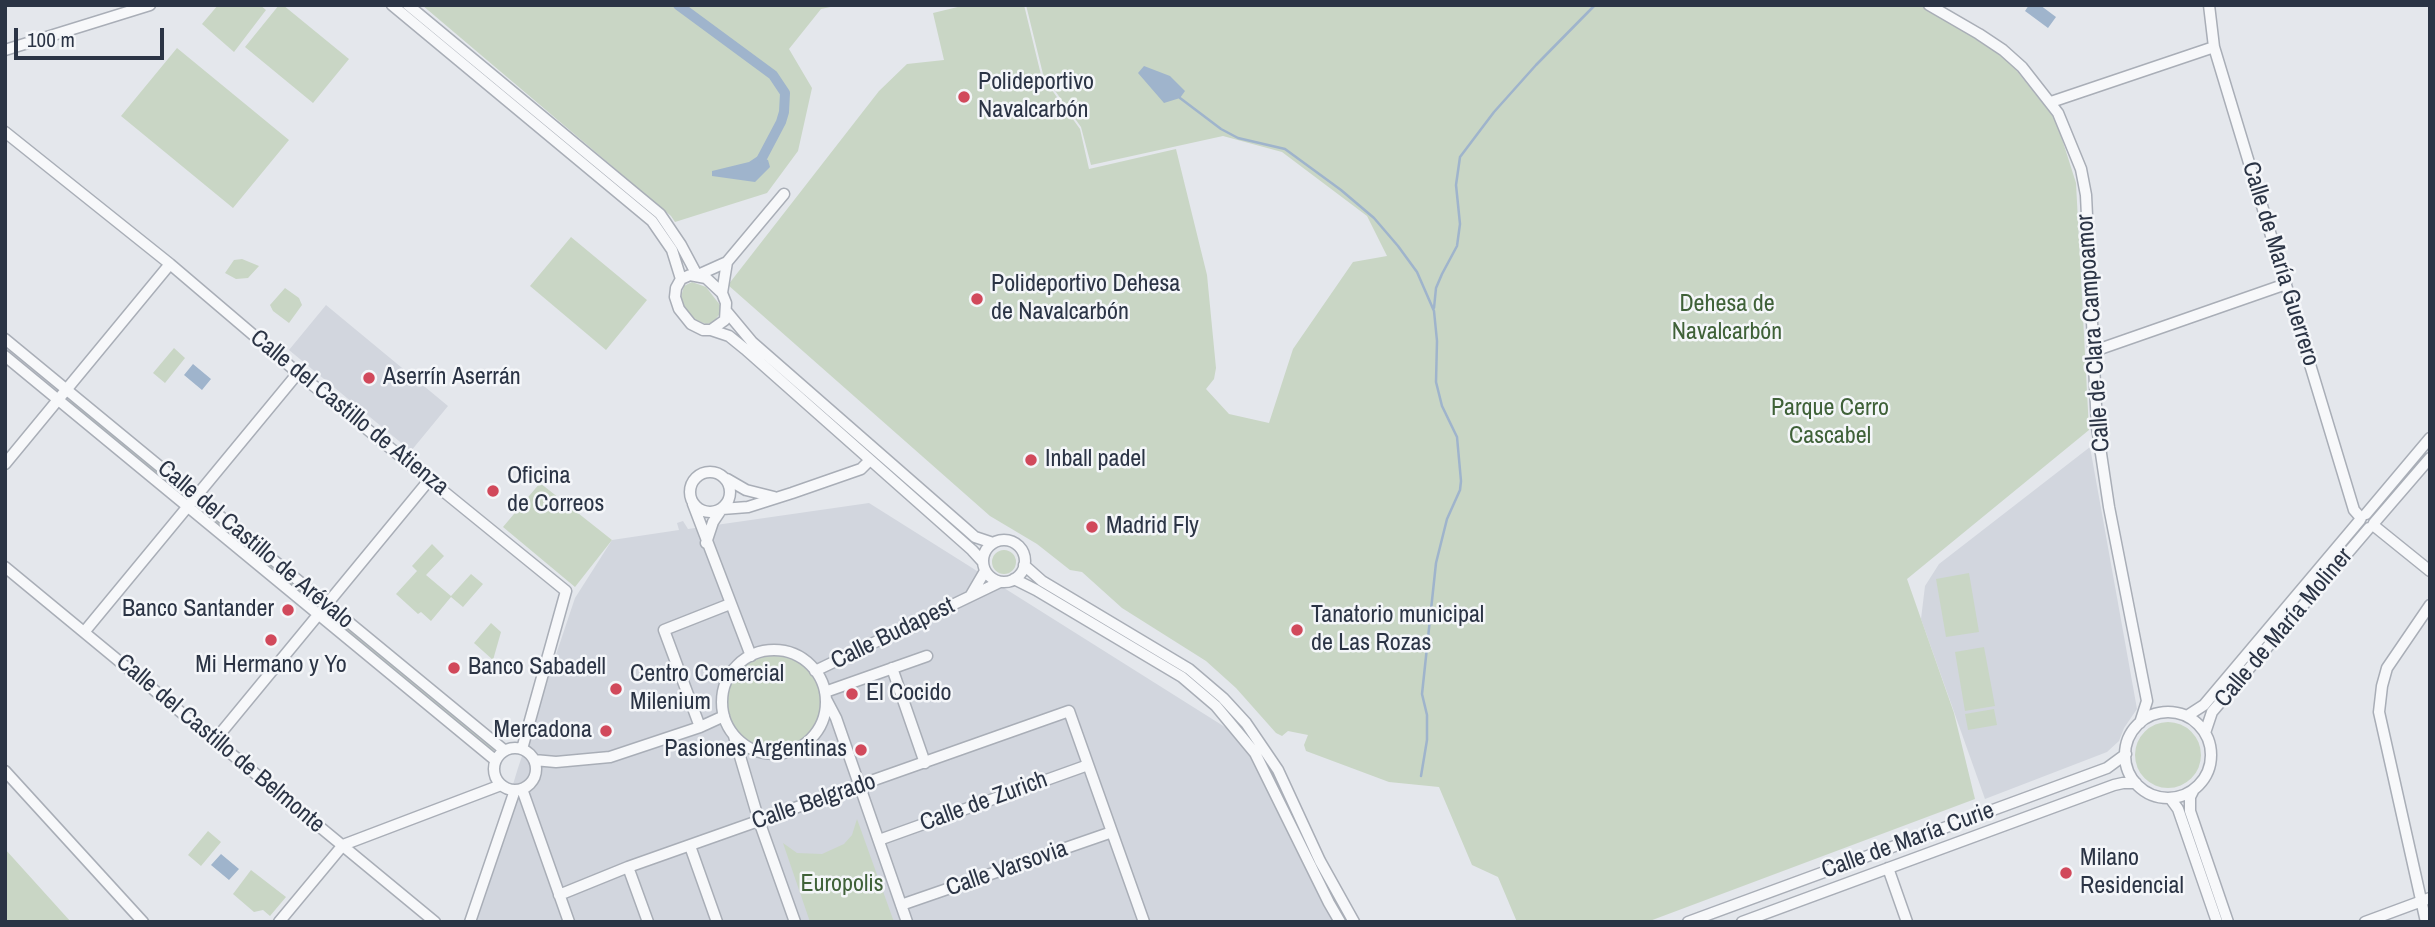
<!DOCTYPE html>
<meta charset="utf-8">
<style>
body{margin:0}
#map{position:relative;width:2435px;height:927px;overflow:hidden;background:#e4e7ec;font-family:"Archivo Narrow",sans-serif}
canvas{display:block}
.frame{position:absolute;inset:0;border:7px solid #2b3445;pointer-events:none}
.scale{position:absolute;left:14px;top:28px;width:150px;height:32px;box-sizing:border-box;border:4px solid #2b3445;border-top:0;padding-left:9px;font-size:21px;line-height:24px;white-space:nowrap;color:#2b3445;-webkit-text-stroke:5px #f4f6f9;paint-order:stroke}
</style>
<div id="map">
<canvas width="2435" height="927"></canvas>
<div class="frame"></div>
<div class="scale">100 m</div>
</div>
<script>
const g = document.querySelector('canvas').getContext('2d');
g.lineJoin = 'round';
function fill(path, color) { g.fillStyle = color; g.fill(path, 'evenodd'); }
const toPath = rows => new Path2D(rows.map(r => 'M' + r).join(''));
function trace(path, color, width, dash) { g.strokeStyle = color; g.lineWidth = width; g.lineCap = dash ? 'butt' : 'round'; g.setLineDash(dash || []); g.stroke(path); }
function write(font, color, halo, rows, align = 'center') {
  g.font = font + ' "Archivo Narrow",sans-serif'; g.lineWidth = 5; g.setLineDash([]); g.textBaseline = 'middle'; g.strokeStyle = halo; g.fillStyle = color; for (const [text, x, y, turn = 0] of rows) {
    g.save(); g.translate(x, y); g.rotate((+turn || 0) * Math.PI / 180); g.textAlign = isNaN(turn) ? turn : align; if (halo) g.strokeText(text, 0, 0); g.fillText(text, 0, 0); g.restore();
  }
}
const built = toPath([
 [326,305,448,406,411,451,289,350],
 [2090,447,2137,709,2124,728,2119,741,2107,752,1985,799,1921,619,1925,586,1939,564],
 [869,503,1244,739,1338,922,471,922,518,768,575,598,612,540,679,530,677,523,683,521,688,529]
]);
const green = toPath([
 [218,5,260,5,266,10,234,52,202,24],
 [279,5,283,5,349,59,313,103,245,47],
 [422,5,840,5,821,9,789,49,812,88,798,151,767,193,675,222,671,216],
 [966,5,1024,5,1041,75,1080,129,1089,169,1176,149,1207,275,1216,368,1214,379,1206,389,1229,414,1269,423,1293,349,1353,262,1387,256,1367,216,1282,152,1223,136,1091,165,1081,127,1043,74,1026,5,1923,5,2005,56,2056,120,2076,183,2089,430,1907,579,1954,713,1975,799,1647,922,1517,922,1498,877,1472,865,1439,787,1389,782,1306,751,1304,745,1308,735,1288,731,1282,736,1276,733,1236,688,1206,661,1122,608,1082,572,1070,570,1037,544,990,516,728,285,879,91,907,64,944,60,933,13],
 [177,48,289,140,233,208,121,116],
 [571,237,647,300,606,350,530,286],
 [242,259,259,266,248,278,236,279,225,273,234,260],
 [692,282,706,287,720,305,721,312,713,323,706,324,694,319,684,306,681,297,684,286],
 [285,288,299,298,302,305,289,323,273,311,270,305],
 [174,348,185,358,165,383,153,373],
 [71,399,188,495,185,499,68,402],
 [540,483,612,540,575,587,503,527],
 [200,505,318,602,315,605,197,508],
 [432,544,444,556,426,575,451,596,471,574,483,584,463,607,451,597,431,621,421,612,418,614,396,594,417,571,412,566],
 '992 562a12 12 0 1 1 24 0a12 12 0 1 1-24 0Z',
 [1969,573,1979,632,1946,637,1936,579],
 [330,612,496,748,493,751,327,615],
 [491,623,501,632,493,660,474,643],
 [1984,647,1995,706,1965,711,1955,652],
 '727 703a47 47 0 1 1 94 0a47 47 0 1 1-94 0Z',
 [1994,709,1997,725,1968,730,1965,714],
 '2135 755a33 33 0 1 1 66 0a33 33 0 1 1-66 0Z',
 [857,819,894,922,810,922,783,843,797,853,822,854,844,844,852,835],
 [208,831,221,842,201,866,188,855],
 [5,849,71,922,5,922],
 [251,870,286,897,270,916,263,910,254,912,233,894]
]);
const water = toPath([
 [2029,5,2040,5,2056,17,2048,28,2025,11],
 [1144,66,1170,76,1185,91,1180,98,1164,103,1138,73],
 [758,156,768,160,770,167,755,182,712,176,712,171,749,162],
 [193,364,211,379,202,390,184,375],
 [221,854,239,869,229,880,211,865]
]);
const stream = toPath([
 [1180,98,1221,129,1238,138,1285,149,1341,190,1374,218,1398,246,1417,272,1434,311,1437,341,1436,382,1442,406,1457,437,1461,481,1460,490,1447,519,1436,563,1422,694,1427,715,1427,740,1421,776],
 [1434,308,1436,288,1442,274,1457,246,1460,224,1456,185,1460,157,1494,112,1536,65,1595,5]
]);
const canal = toPath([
 [678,5,773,75,785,93,784,112,781,122,762,158]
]);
const minor = toPath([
 [392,5,652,221,672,250,681,279],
 [408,5,660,214,681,245,697,275],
 [1929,5,1979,34,2003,50,2022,67,2058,113,2081,169,2086,195,2097,427,2109,507,2147,701,2140,723],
 [2209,5,2214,47,2354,510,2361,518],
 [5,50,150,5],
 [2051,102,2214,47],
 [5,132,170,264,298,373,566,591,522,749],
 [698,275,727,262,784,194],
 [722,293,727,262],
 [727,312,752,342,966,529,975,537,993,543],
 [711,330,725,320,726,303,722,293,706,278,690,275,681,279,676,288,675,297,679,309,691,324,703,330,711,330,729,336,745,349,972,550,983,562],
 [5,339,504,750],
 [2094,351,2286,284],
 [5,356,495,760],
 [5,464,170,264],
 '690 492a20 20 0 1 1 40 0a20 20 0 1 1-40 0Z',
 [727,479,746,490,774,497],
 [693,504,751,656],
 [722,509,748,507,792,493,861,469,869,461],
 [2366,514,2430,438],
 [2374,523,2430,458],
 [2373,525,2430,571],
 '983 561a21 21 0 1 1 42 0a21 21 0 1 1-42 0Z',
 [706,543,713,522,721,510],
 [1024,565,1042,581,1189,669,1223,698,1246,723,1278,770,1320,861,1354,922],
 [5,567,435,922],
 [1014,579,1036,590,1182,677,1216,706,1255,753,1329,903,1340,922],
 [971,595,985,571],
 [85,631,298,373],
 '722 702a52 52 0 1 1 104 0a52 52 0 1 1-104 0Z',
 [892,668,925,763],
 [815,671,1000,582],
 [825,692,927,656],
 [826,699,836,718,907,922],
 '2125 755a43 43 0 1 1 86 0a43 43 0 1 1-86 0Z',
 [2187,716,2204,705,2360,520],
 [700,727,664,630,730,604],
 [2205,733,2212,712,2369,528],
 [734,736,759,821,795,922],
 [215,740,430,479],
 '494 769a21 21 0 1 1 42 0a21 21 0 1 1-42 0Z',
 [534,760,556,762,610,757,700,727,724,716],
 [5,771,143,922],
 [522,789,569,922],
 [2194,789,2190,797,2190,811,2228,922],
 [2170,798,2178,809,2217,922],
 [879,840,1088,765],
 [690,846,717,922],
 [628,867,648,922],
 [1888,868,1907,922],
 [559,895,628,867,1069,711,1144,922],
 [901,905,1112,832],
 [279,922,343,845,501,785],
 [470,922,515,790],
 [1688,922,2107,768,2126,754],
 [1742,922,2114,785,2123,783,2136,783],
 [2365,922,2430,898],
 [2426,922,2379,712,2382,686,2387,668,2430,605]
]);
const markers = [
 [964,97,7,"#d1495b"],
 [977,299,7,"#d1495b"],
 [369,378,7,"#d1495b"],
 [1031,460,7,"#d1495b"],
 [493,491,7,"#d1495b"],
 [1092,527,7,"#d1495b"],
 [288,610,7,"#d1495b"],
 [1297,630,7,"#d1495b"],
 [271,640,7,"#d1495b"],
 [454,668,7,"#d1495b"],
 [616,689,7,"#d1495b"],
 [852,694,7,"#d1495b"],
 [606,731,7,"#d1495b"],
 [861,750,7,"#d1495b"],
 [2066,873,7,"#d1495b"]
];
const poiNames = [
 ["Polideportivo",978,83],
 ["Navalcarbón",978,111],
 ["Polideportivo Dehesa",991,285],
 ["de Navalcarbón",991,313],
 ["Aserrín Aserrán",383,378],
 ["Inball padel",1045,460],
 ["Oficina",507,477],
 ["de Correos",507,505],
 ["Madrid Fly",1106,527],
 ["Banco Santander",274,610,"right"],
 ["Tanatorio municipal",1311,616],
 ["de Las Rozas",1311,644],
 ["Mi Hermano y Yo",271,666,"center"],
 ["Banco Sabadell",468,668],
 ["Centro Comercial",630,675],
 ["Milenium",630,703],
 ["El Cocido",866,694],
 ["Mercadona",592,731,"right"],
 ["Pasiones Argentinas",847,750,"right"],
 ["Milano",2080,859],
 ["Residencial",2080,887]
];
const streetNames = [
 ["Calle de María Guerrero",2280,264,73],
 ["Calle de Clara Campoamor",2094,333,-94],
 ["Calle del Castillo de Atienza",349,413,39],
 ["Calle del Castillo de Arévalo",255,545,40],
 ["Calle de María Moliner",2284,628,-50],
 ["Calle Budapest",893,634,-26],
 ["Calle del Castillo de Belmonte",220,744,40],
 ["Calle Belgrado",814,802,-19],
 ["Calle de Zurich",984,802,-20],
 ["Calle de María Curie",1908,841,-20],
 ["Calle Varsovia",1007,869,-19]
];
const parkNames = [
 ["Dehesa de",1727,305],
 ["Navalcarbón",1727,333],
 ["Parque Cerro",1830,409],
 ["Cascabel",1830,437],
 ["Europolis",842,885]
];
fill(built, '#d2d6de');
fill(green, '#c9d6c5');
fill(water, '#9fb4cc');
trace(stream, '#9fb4cc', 2.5);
trace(canal, '#9fb4cc', 10);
trace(minor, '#a9aeb7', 13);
trace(minor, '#f7f8fa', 10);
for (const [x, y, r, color] of markers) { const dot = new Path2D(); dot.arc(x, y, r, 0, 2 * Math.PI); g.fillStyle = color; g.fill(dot); trace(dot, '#f4f6f9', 2.5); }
write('24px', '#2b3445', '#f4f6f9', poiNames, 'left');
write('24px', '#2b3445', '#f4f6f9', streetNames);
write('24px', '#3f6138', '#f4f6f9', parkNames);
</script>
